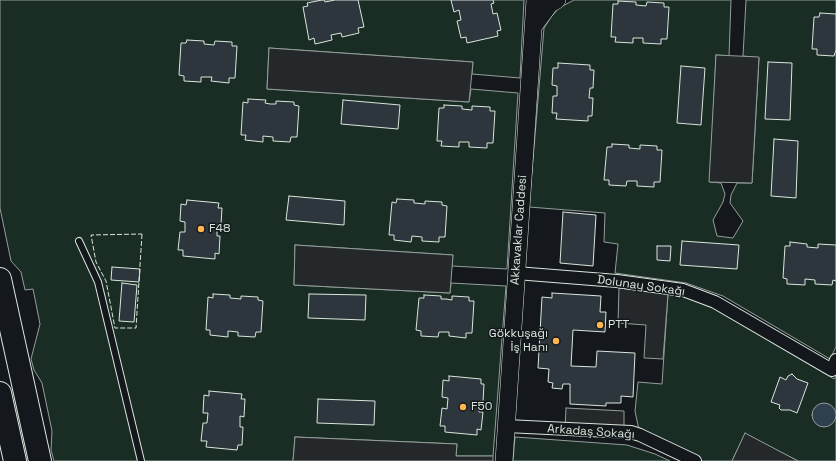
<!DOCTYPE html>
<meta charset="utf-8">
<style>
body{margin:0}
canvas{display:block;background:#14181c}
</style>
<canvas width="836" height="461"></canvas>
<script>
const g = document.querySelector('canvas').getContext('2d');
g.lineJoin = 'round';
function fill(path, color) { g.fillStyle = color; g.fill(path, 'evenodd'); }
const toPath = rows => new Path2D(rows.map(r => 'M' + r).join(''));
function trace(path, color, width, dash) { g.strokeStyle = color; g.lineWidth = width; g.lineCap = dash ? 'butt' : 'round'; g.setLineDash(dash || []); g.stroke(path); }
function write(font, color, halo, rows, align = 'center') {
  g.font = font + ' "Space Grotesk",sans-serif'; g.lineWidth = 3; g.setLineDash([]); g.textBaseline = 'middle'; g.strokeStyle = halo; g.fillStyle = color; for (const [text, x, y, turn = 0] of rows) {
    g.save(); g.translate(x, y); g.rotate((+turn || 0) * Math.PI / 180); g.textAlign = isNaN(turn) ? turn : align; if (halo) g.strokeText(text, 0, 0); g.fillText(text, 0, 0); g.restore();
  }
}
const green = toPath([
 [0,0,524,0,520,78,472,74,473,62,269,48,267,89,469,102,471,89,518,93,507,269,452,266,453,255,295,245,294,285,450,293,451,283,506,286,493,456,456,456,457,444,295,437,293,461,54,461,51,450,52,431,42,383,34,370,31,359,40,324,33,289,25,290,21,272,11,261,0,208,0,0],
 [574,0,731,0,729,56,716,55,710,182,721,183,725,194,723,202,713,220,717,236,733,238,743,221,730,203,731,195,737,183,752,183,755,131,759,58,743,56,746,0,836,0,836,347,830,359,723,296,686,283,615,273,618,244,604,242,605,213,529,207,544,28,551,17,559,8,574,0],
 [668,294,683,296,713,308,834,379,836,376,836,461,798,461,745,434,732,461,695,461,640,435,635,411,638,382,662,384,668,294],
 [515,437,627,445,655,454,670,461,513,461,515,437]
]);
const parking = toPath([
 [269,48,473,62,469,102,267,89,269,48],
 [716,55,759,57,752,183,709,182,716,55],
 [295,245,453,255,450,293,294,285,295,245],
 [619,288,668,294,663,359,644,358,646,325,618,323,619,288],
 [566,408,624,411,624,432,565,429,566,408],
 [745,433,798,461,732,461,745,433],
 [295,437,457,444,456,456,493,456,493,461,293,461,295,437]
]);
const water = toPath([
 '812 415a12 12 0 1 1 24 0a12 12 0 1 1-24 0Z'
]);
const building = toPath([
 [322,0,324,0,325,2,335,0,358,0,364,27,358,28,359,33,342,37,341,33,331,35,332,40,315,44,314,38,309,40,303,7,308,6,307,3,322,0],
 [451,0,493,0,494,3,491,4,493,14,497,13,501,30,497,31,498,36,467,43,466,37,461,38,457,21,461,20,459,10,454,12,451,0],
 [618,1,636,2,636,5,646,6,647,2,664,3,664,7,669,7,667,39,661,39,661,44,643,43,643,38,633,38,633,43,615,42,616,37,611,37,613,4,618,4,618,1],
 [820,13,836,14,836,50,834,56,817,55,817,49,812,49,814,17,819,17,820,13],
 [187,40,204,41,204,44,214,45,215,41,232,42,232,46,237,46,235,78,229,78,229,83,211,81,212,77,201,77,201,82,184,81,184,76,179,75,181,43,186,43,187,40],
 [768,62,792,63,790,120,765,119,768,62],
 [558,63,590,65,590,70,594,70,593,88,590,88,589,98,593,98,592,116,588,116,588,121,556,119,557,113,552,113,553,96,557,96,557,86,552,85,553,68,558,68,558,63],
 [681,66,705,68,701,125,677,123,681,66],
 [248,99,266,100,265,103,270,104,276,104,276,101,294,102,294,105,299,106,297,137,291,137,290,142,273,141,273,137,263,136,263,142,245,140,246,135,241,135,243,102,248,103,248,99],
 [343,100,400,105,398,129,341,124,343,100],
 [444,105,462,106,462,109,472,110,472,106,490,107,490,111,495,111,493,143,487,143,487,148,469,147,469,142,459,142,459,147,441,146,442,141,437,141,439,108,444,108,444,105],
 [774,139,798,141,796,198,771,196,774,139],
 [612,144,629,145,629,148,640,149,640,145,657,146,657,150,662,150,660,182,654,182,654,187,637,186,637,181,627,181,626,186,609,185,609,180,604,180,607,147,612,147,612,144],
 [289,196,345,201,344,225,286,220,289,196],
 [397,199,414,200,414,203,425,204,425,201,442,202,442,205,447,206,445,237,439,237,439,242,422,241,422,237,412,236,411,242,394,240,394,235,389,235,392,202,396,203,397,199],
 [187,200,219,203,218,208,222,208,221,225,217,225,217,236,220,236,219,254,215,253,215,259,183,256,183,250,178,250,180,232,185,232,185,222,180,221,181,204,186,205,187,200],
 [563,212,596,215,593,266,560,263,563,212],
 [682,241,739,245,737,269,680,265,682,241],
 [790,242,807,244,807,247,818,248,818,244,836,245,836,281,833,280,832,285,815,284,815,280,805,279,805,285,787,284,787,279,783,278,785,246,790,246,790,242],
 [657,246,671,246,670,261,657,260,657,246],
 [112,267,140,269,139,282,111,280,112,267],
 [122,283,137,285,134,322,119,321,122,283],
 [552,293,601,296,600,312,606,312,605,332,573,330,571,366,596,367,597,351,635,353,633,397,621,396,621,403,606,403,606,406,570,404,570,384,563,384,562,389,552,388,553,383,548,382,549,369,538,368,542,297,552,298,552,293],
 [213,294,230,295,230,298,241,299,241,296,258,297,258,300,263,301,261,332,256,332,255,337,238,336,238,332,228,331,228,337,210,335,210,330,206,330,208,297,213,298,213,294],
 [309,294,366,295,365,320,308,318,309,294],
 [424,295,441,296,441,299,446,299,452,300,452,296,469,297,469,301,474,301,472,333,466,333,466,338,449,336,449,332,439,332,438,337,421,336,421,331,416,330,419,298,424,298,424,295],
 [792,374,797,379,808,383,797,413,790,410,781,410,779,408,780,405,771,402,780,377,786,380,788,376,792,374],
 [449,376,481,379,481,384,484,384,483,402,480,401,479,405,479,412,483,412,481,430,477,429,477,435,445,432,445,426,440,426,442,408,447,409,448,398,442,397,443,380,449,381,449,376],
 [209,391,242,394,241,399,245,399,244,417,240,416,240,427,243,427,242,445,238,445,237,450,206,447,207,441,201,441,203,423,207,423,208,413,203,413,204,395,209,396,209,391],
 [318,399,375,401,374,425,317,423,318,399]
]);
const lane = toPath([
 [79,241,98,282,141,461]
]);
const street = toPath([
 [516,273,617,281,683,290,715,302,832,370,836,360],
 [506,426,631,432,640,435,695,461]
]);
const secondary = toPath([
 [533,27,550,4,557,0],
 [504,461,535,0]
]);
const highway = toPath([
 [0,279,40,461],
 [0,393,15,461]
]);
const fence = toPath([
 [142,234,136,328,115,328,106,281,96,262,91,235,142,234]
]);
const markers = [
 [201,229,4,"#ffb74d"],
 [600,325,4,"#ffb74d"],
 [556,341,4,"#ffb74d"],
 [463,407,4,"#ffb74d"]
];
const poiNames = [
 ["F48",209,229],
 ["PTT",608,325],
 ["Gökkuşağı",548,334,"right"],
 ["İş Hanı",548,348,"right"],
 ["F50",471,407]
];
const streetNames = [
 ["Akkavaklar Caddesi",519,230,-86],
 ["Dolunay Sokağı",641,286,8],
 ["Arkadaş Sokağı",591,432,4]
];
fill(green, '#1a2d24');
trace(green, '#939e99', 1);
fill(parking, '#24282b');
trace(parking, '#939e99', 1);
fill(water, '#2f3f4d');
trace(water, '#939e99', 1);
fill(building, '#2c363c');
trace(building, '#d8e6dc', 1);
trace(lane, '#d8e6dc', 8);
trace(street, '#d8e6dc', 14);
trace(secondary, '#d8e6dc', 18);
trace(highway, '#d8e6dc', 24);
trace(lane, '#14181c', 6);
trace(street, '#14181c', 12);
trace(secondary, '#14181c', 17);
trace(highway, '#14181c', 22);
trace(fence, '#d8e6dc', 1, [5, 2]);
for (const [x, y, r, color] of markers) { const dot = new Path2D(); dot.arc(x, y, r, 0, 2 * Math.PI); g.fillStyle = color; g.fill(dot); trace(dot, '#14181c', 1.5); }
write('12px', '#d8e6dc', '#14181c', poiNames, 'left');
write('12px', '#d8e6dc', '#14181c', streetNames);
</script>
